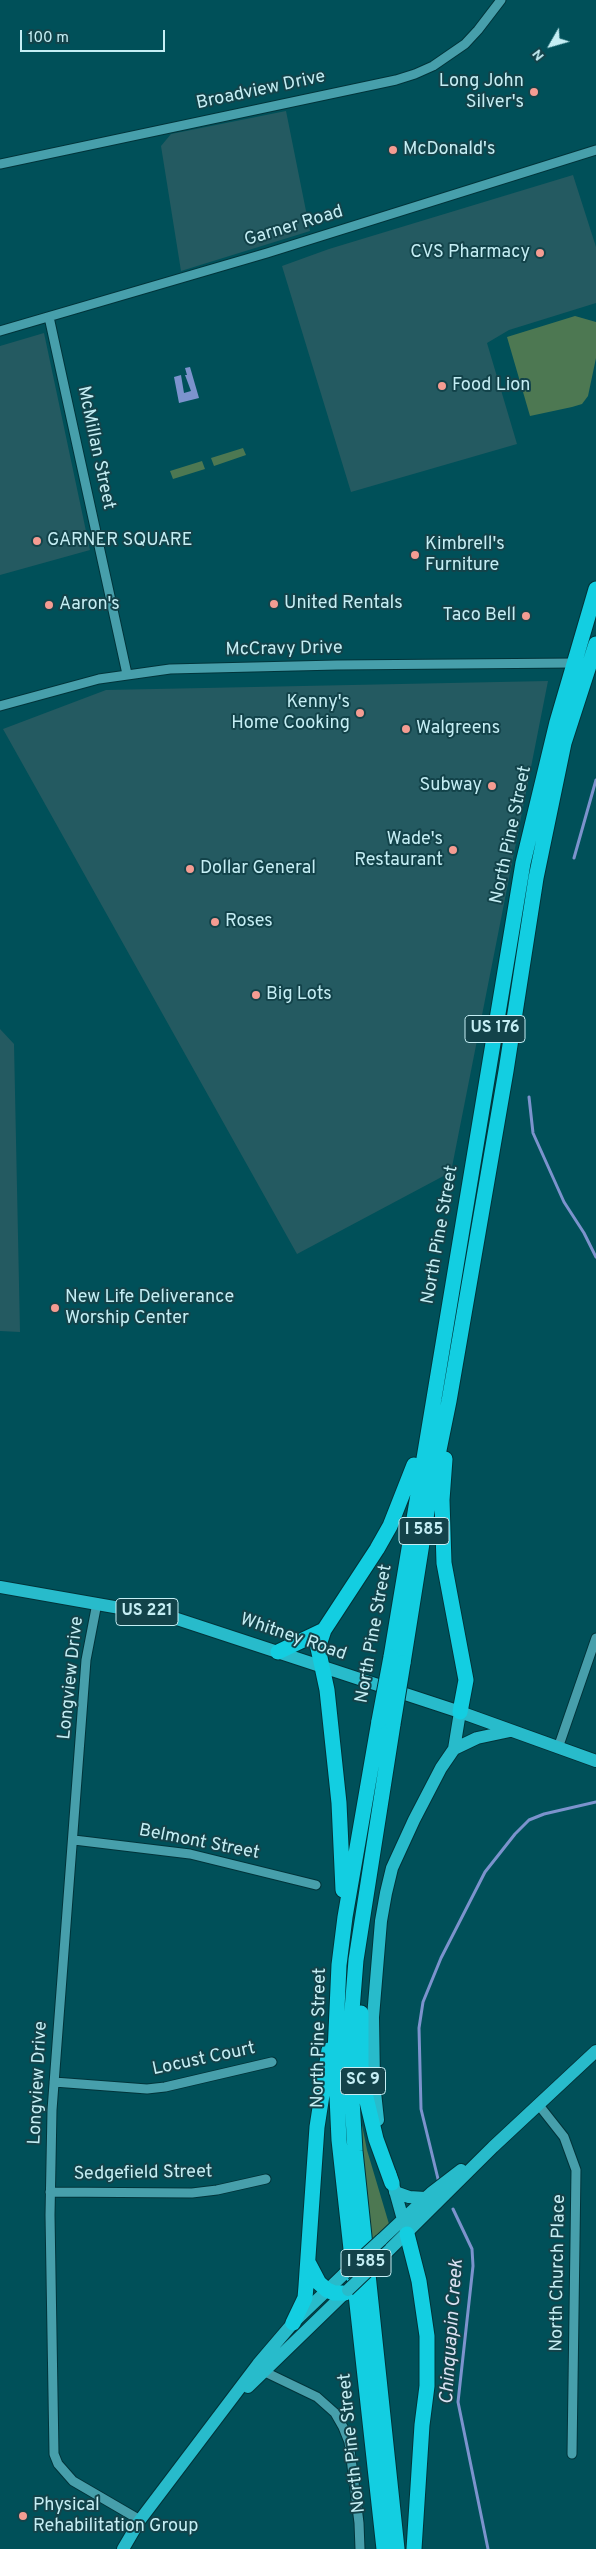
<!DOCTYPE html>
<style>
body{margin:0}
#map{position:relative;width:596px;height:2549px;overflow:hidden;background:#005059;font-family:Overpass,sans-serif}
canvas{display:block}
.north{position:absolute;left:526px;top:20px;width:50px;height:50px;-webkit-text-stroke:4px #13434a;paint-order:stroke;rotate:232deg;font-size:14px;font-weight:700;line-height:20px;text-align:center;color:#c5eef4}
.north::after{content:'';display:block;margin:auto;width:18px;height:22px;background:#c5eef4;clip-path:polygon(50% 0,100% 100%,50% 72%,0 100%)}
.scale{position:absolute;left:20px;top:30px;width:145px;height:22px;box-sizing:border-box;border:2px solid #c5eef4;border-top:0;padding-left:6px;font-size:15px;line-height:18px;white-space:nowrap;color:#c5eef4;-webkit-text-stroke:4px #13434a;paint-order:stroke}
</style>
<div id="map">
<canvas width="596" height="2549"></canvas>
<div class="north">N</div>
<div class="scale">100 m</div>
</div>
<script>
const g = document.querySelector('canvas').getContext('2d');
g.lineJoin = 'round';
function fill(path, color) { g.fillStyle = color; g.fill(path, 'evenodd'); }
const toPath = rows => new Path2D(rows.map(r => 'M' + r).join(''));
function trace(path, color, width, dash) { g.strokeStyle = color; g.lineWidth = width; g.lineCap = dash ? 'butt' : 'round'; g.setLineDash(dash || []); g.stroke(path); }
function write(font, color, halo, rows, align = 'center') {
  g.font = font + ' Overpass,sans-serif'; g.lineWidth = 4; g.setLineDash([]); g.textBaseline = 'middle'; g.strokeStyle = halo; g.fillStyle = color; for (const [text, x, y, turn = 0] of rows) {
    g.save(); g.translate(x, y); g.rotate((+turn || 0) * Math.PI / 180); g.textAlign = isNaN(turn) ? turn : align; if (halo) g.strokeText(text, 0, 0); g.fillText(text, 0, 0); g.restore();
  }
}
const built = toPath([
 [286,111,310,231,181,271,161,146,171,134],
 [573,175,596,247,596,303,509,330,487,343,517,444,351,492,282,266,329,249],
 [44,333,90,550,0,575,0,346],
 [548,681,451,1172,297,1254,3,729,106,690],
 [0,1029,14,1044,20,1332,0,1331]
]);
const green = toPath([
 [575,316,596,322,596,358,588,396,582,404,572,407,530,416,507,337],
 [243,448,246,455,214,466,211,458],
 [202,461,205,469,173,479,170,471],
 [352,2075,367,2150,389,2224,366,2247]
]);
const water = toPath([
 [190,367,199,398,179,403,174,377,181,375,184,393,191,391,185,375,187,375,185,368]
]);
const stream = toPath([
 [574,858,596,780],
 [529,1097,533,1133,564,1202,584,1233,596,1257],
 [439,2183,421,2109,419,2028,423,2002,441,1958,485,1872,515,1834,529,1820,544,1814,596,1802],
 [453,2209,472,2249,473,2266,458,2402,488,2549]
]);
const minor = toPath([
 [0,164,396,80,415,74,433,66,465,44,478,30,501,0],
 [49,317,127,674],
 [0,331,267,253,596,150],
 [0,706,99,679,170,669,337,665,574,663],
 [97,1603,86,1660,52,2110,50,2215,54,2454,58,2464,73,2481,140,2520],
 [558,1748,596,1638],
 [74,1840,190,1854,316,1885],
 [54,2082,147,2089,165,2087,272,2062],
 [538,2104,564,2137,576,2170,572,2454],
 [50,2192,192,2193,217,2190,266,2179],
 [262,2367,265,2372,317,2397,335,2413,343,2427,349,2442,359,2523,360,2549]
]);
const major = toPath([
 [0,1587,171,1617,460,1712,596,1761],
 [454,1749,477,1738,510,1731],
 [378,2120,374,2083,373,2017,381,1921,386,1893,392,1868,414,1820,441,1768,454,1749,460,1712],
 [390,2173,407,2234],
 [395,2192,409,2197,425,2198],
 [381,2240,431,2193,461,2170],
 [371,2268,493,2147,596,2051],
 [248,2387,348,2290],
 [123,2549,140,2520,258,2364,293,2323,344,2274]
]);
const highway = toPath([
 [445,1459,442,1500,444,1563,466,1680,460,1712],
 [278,1652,324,1630],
 [391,1657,523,863,557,722,596,589],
 [403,1663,429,1499,449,1401,506,1071,536,878,564,743,596,644],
 [379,1721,345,1917,339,1965,335,2053,339,2140,384,2549],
 [393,1724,356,1960,349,2048,355,2151,397,2549],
 [343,1890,339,1803,327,1690,318,1648,324,1630,377,1549,390,1526,414,1465],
 [361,2013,361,2066,364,2089,376,2139,392,2183],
 [407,2234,419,2281,427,2336,427,2386,422,2425,414,2549],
 [309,2264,319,2283,327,2290,334,2293,345,2293],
 [293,2323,305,2298,306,2286,317,2127,329,2050]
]);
const majorBridge = toPath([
 [344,2274,381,2240],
 [348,2290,371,2268]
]);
const highwayBridge = toPath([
 [379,1721,391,1657],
 [393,1724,403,1663]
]);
const markers = [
 [534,92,5,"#f59c92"],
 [393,150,5,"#f59c92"],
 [540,253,5,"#f59c92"],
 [442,386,5,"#f59c92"],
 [37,541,5,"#f59c92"],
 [415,555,5,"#f59c92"],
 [274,604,5,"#f59c92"],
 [49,605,5,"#f59c92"],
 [526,616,5,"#f59c92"],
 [360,713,5,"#f59c92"],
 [406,729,5,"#f59c92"],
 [492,786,5,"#f59c92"],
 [453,850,5,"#f59c92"],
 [190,869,5,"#f59c92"],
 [215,922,5,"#f59c92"],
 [256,995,5,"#f59c92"],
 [55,1308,5,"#f59c92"],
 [23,2516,5,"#f59c92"]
];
const shields = [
 [495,1029,60],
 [424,1531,50],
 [147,1612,62],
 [363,2081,45],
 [366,2263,50]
];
const shieldNames = [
 ["US 176",495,1029],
 ["I 585",424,1531],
 ["US 221",147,1612],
 ["SC 9",363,2081],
 ["I 585",366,2263]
];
const poiNames = [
 ["Long John",524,82,"right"],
 ["Silver's",524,103,"right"],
 ["McDonald's",403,150],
 ["CVS Pharmacy",530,253,"right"],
 ["Food Lion",452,386],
 ["GARNER SQUARE",47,541],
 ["Kimbrell's",425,545],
 ["Furniture",425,566],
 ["United Rentals",284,604],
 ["Aaron's",59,605],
 ["Taco Bell",516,616,"right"],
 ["Kenny's",350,703,"right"],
 ["Home Cooking",350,724,"right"],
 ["Walgreens",416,729],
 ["Subway",482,786,"right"],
 ["Wade's",443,840,"right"],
 ["Restaurant",443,861,"right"],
 ["Dollar General",200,869],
 ["Roses",225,922],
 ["Big Lots",266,995],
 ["New Life Deliverance",65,1298],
 ["Worship Center",65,1319],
 ["Physical",33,2506],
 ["Rehabilitation Group",33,2527]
];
const streetNames = [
 ["Broadview Drive",261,91,-12],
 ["Garner Road",294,227,-17],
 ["McMillan Street",95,448,78],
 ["McCravy Drive",284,650,-1],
 ["North Pine Street",512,835,-78],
 ["North Pine Street",441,1235,-80],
 ["North Pine Street",375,1634,-80],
 ["Whitney Road",293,1638,19],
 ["Longview Drive",72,1678,-84],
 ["Belmont Street",199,1843,11],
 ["North Pine Street",320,2038,-89],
 ["Locust Court",204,2060,-12],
 ["Longview Drive",39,2083,-87],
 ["Sedgefield Street",143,2174,-1],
 ["North Church Place",559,2273,-89],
 ["North Pine Street",353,2443,-96]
];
const waterNames = [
 ["Chinquapin Creek",453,2332,-86]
];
fill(built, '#245a61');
fill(green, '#4d7852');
fill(water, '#7c93cd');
trace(stream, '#7c93cd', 3);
trace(minor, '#00343a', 11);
trace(major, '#00343a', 14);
trace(highway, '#00343a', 17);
trace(minor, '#479fab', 9);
trace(major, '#28bbcb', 12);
trace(highway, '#13cee1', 15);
trace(majorBridge, '#00343a', 14, []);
trace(highwayBridge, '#00343a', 17, []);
trace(majorBridge, '#28bbcb', 12);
trace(highwayBridge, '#13cee1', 15);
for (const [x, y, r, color] of markers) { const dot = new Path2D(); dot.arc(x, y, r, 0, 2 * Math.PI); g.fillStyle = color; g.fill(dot); trace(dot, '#13434a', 2); }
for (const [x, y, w] of shields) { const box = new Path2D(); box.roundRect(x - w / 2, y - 13.5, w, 27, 4); g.fillStyle = '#13434a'; g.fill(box); trace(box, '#c5eef4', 1); }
write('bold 16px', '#c5eef4', null, shieldNames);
write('18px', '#c5eef4', '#13434a', poiNames, 'left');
write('18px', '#c5eef4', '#13434a', streetNames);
write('italic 19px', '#dce3f4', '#13434a', waterNames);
</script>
